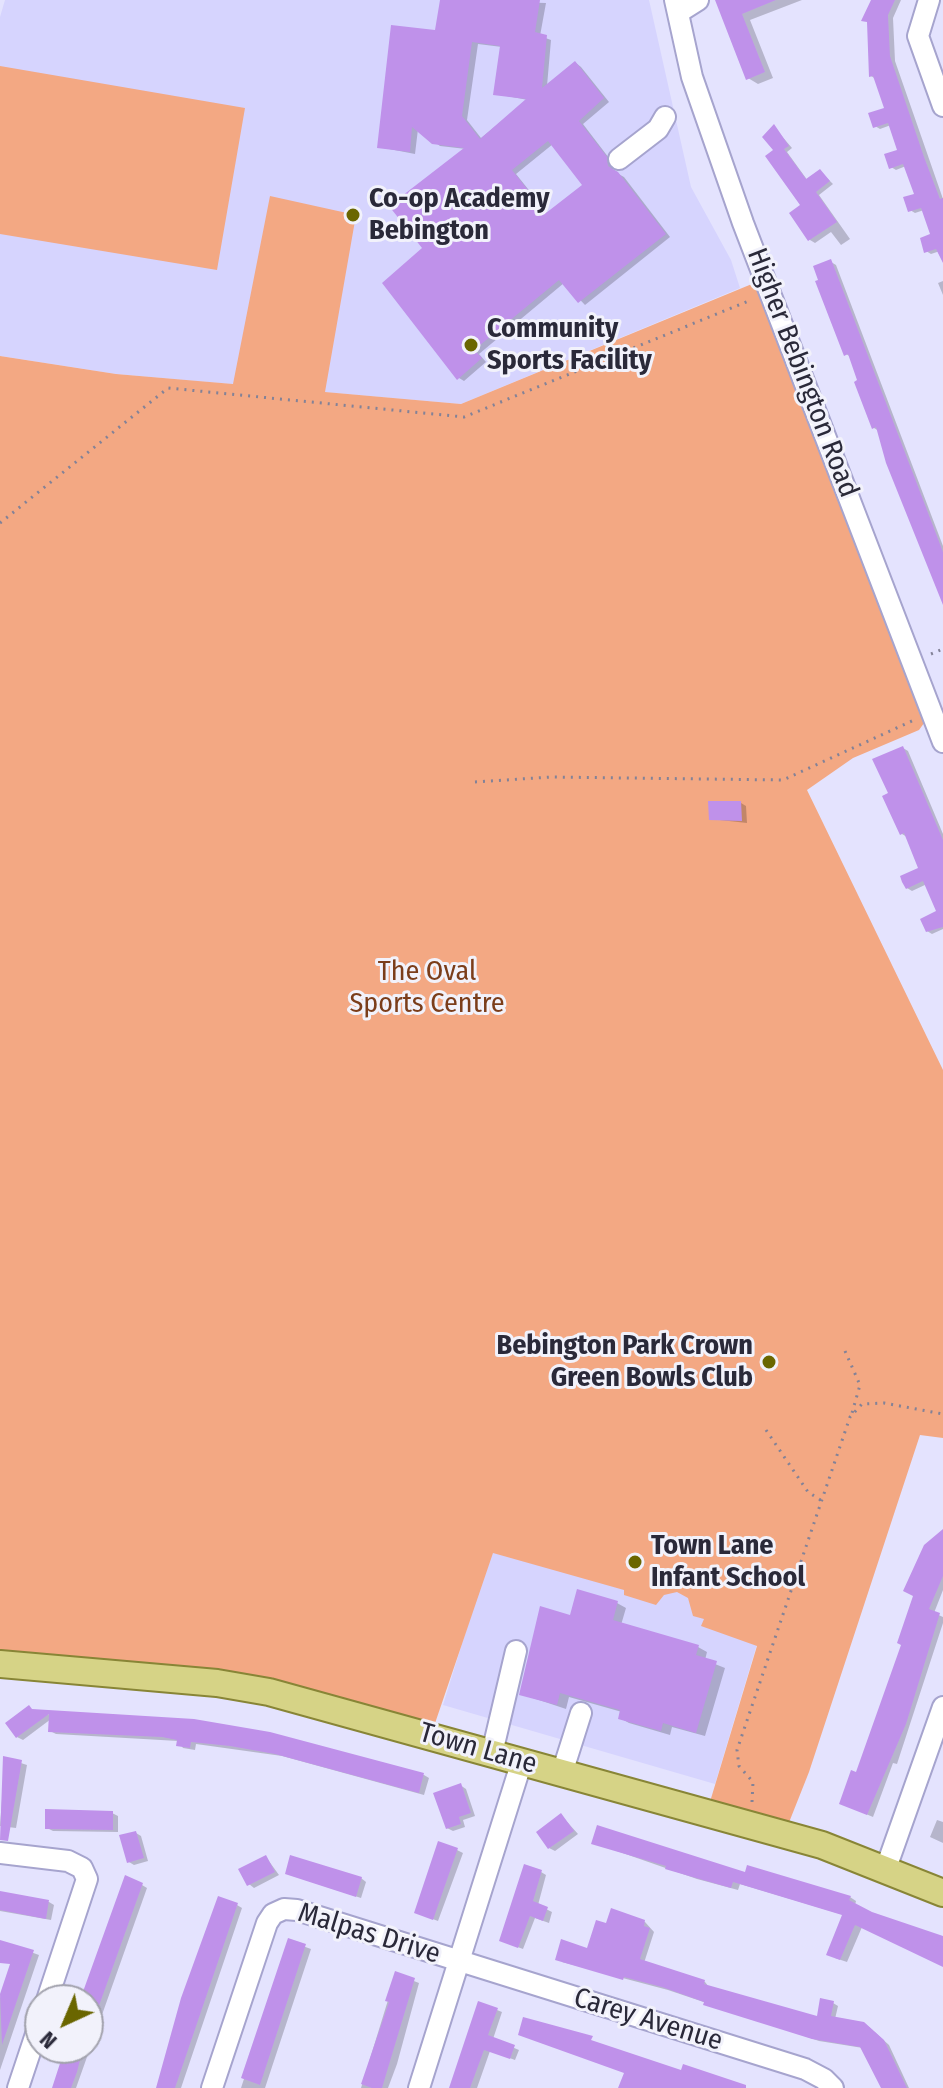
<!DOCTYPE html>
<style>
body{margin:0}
#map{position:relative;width:943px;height:2088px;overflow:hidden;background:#e4e3fe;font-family:"Fira Sans Condensed",sans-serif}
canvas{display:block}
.north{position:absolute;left:24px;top:1984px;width:80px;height:80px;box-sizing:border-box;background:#f2f2fb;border:2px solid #a2a2ad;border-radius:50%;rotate:224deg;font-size:22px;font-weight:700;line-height:32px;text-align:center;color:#2a2939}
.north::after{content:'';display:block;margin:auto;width:28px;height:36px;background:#6a6600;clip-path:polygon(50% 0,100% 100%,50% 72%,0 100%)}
</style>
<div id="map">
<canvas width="943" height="2088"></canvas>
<div class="north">N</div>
</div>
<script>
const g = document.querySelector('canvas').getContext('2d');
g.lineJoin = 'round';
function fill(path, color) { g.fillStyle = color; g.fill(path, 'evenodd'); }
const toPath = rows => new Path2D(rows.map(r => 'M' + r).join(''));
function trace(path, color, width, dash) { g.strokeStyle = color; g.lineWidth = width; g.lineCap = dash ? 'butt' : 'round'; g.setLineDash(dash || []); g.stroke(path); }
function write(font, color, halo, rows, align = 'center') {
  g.font = font + ' "Fira Sans Condensed",sans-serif'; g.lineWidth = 6; g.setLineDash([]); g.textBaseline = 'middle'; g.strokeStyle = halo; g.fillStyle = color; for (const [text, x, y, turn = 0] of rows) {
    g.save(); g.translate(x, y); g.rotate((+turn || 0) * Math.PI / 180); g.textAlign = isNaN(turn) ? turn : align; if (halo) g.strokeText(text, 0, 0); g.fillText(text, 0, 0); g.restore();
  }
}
const built = toPath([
 [5,0,649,0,691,187,731,260,740,288,461,404,116,374,0,356,0,17],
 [531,1421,788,1541,715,1784,443,1705]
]);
const green = toPath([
 [0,66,245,108,217,270,0,234],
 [270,196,356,215,325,392,461,404,764,279,932,712,919,730,853,758,807,790,943,1070,943,1438,920,1435,809,1772,784,1835,706,1815,757,1646,701,1626,704,1619,693,1616,688,1598,677,1592,664,1595,656,1605,624,1595,624,1590,493,1553,431,1735,370,1718,0,1664,0,356,116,374,233,384]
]);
const shadow = toPath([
 [442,0,546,3,540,36,551,40,547,86,576,63,581,67,609,102,583,124,612,162,613,171,624,177,670,237,585,305,564,283,479,354,486,362,464,381,459,378,425,249,466,149,440,146,418,129,415,154,379,147,437,32],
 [478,44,502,47,496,94,528,100,481,138,467,120],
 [553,144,585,185,548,214,516,174],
 [717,0,802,0,750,20,773,78,758,84,748,78],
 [872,0,901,0,893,18,895,61,943,199,943,260,940,251,931,254,926,251,933,236,924,210,915,213,910,210,916,195,906,166,896,170,891,167,900,151,891,125,880,129,875,126,886,109,876,79,871,76],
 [774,127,792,148,787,152,808,181,820,171,833,184,819,195,850,239,841,245,831,232,815,243,810,240,792,213,803,205,776,151],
 [831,262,836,265,943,546,943,601,879,431,874,428,851,357,846,354],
 [943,281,943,295,938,283],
 [903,748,908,751,943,834,943,929,932,934,927,931,939,912,927,884,912,891,907,888,920,869,907,837,902,834,890,794],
 [741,803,746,806,747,823,711,819],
 [943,1532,943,1590,934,1613,943,1617,943,1623,897,1764,893,1763,873,1817,847,1806],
 [617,1603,626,1608,621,1625,698,1647,707,1652,705,1660,725,1668,705,1736,672,1727,670,1735,629,1723,620,1718,622,1712,569,1697,566,1709,521,1694],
 [35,1712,424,1775,429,1778,424,1795,282,1756,196,1744,195,1750,183,1748,178,1741,56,1734,50,1731,51,1719,23,1740,17,1737],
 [5,1758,27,1765,16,1828,0,1826],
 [460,1785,466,1789,475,1816,463,1820,465,1827,453,1831,447,1828],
 [112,1813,118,1816,118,1832,53,1831,47,1828],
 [561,1815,578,1834,555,1851,549,1848],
 [937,1820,943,1822,943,1843,930,1837],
 [136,1833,141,1836,148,1861,134,1865,129,1862],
 [594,1843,850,1897,856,1901,855,1905,872,1913,943,1938,943,1966,862,1927,847,1962,835,1958,844,1915,740,1884,738,1890,697,1879],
 [457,1850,463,1853,438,1921,422,1915],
 [266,1857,279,1875,254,1888,249,1884],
 [541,1872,546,1875,538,1905,552,1912,549,1923,535,1918,523,1949,507,1943],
 [293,1876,361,1878,366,1882,361,1898],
 [142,1885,147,1888,76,2088,53,2088,66,2048,88,2048,88,2000,81,2000],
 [0,1893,49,1902,54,1905,51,1920,0,1911],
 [237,1905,242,1908,181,2088,158,2088],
 [645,1922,654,1932,644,1963,705,1982,709,1987,818,2019,833,2003,838,2006,835,2019,869,2027,889,2045,909,2088,883,2088,863,2048,819,2041,668,1990,562,1962,589,1950,607,1926],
 [289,1941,311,1949,265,2088,241,2088],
 [17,1947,39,1955,0,2070,0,1998],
 [396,1974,419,1983,397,2064,388,2088,361,2088],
 [497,2010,502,2012,493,2039,519,2050,515,2060,490,2051,477,2088,451,2088]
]);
const building = toPath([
 [440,0,540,0,535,32,547,35,542,88,575,61,604,98,579,121,607,157,608,166,618,172,666,234,578,303,559,280,474,350,482,358,457,380,382,283,422,248,389,206,464,148,432,144,412,127,410,152,377,148,391,25,435,30],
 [472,42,500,46,493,95,526,99,480,139,462,116],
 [548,141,582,185,546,213,512,170],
 [715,0,776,0,742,14,765,72,746,80],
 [871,0,895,0,888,15,890,56,924,157,940,199,943,198,943,263,936,249,924,253,920,238,930,234,921,208,908,212,903,197,914,194,903,164,889,169,884,154,897,150,888,123,873,128,868,113,884,108,873,76,869,77,867,22,861,21],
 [774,124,789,146,784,149,806,179,820,169,830,181,816,192,837,222,808,241,789,213,800,205,765,156,773,150,762,137],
 [831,259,943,552,943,605,886,463,876,427,872,429,854,382,857,380,848,354,844,356,815,281,818,280,813,266],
 [903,746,943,840,943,927,926,932,920,919,936,911,923,881,906,889,902,882,900,876,918,868,904,833,900,835,882,796,888,793,872,759],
 [708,801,741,801,742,821,709,820],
 [943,1529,943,1576,929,1609,940,1613,906,1724,867,1815,839,1804,851,1770,856,1772,901,1645,897,1643,913,1596,903,1591,924,1545],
 [577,1589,618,1601,613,1620,699,1645,696,1655,717,1661,696,1733,663,1723,661,1731,618,1719,620,1710,560,1693,557,1705,519,1695,540,1606,570,1615],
 [29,1705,32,1709,194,1719,270,1732,424,1773,419,1793,275,1754,230,1746,191,1742,190,1748,176,1746,177,1740,162,1737,48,1732,49,1714,16,1738,5,1723],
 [3,1756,22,1760,8,1841,0,1840],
 [461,1783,471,1813,459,1817,461,1824,446,1829,433,1793],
 [45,1809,113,1811,113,1830,45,1829],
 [561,1813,574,1831,548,1849,536,1832],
 [597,1825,745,1872,747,1865,851,1896,849,1900,872,1912,943,1936,943,1967,855,1925,840,1960,826,1955,842,1915,733,1882,731,1888,689,1876,665,1869,666,1866,591,1844],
 [136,1831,144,1858,127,1863,119,1835],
 [438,1841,458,1848,433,1920,414,1913],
 [266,1855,275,1872,247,1886,238,1869],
 [290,1855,362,1877,356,1897,285,1874],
 [524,1864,542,1870,533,1901,548,1907,543,1921,530,1916,518,1948,499,1941],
 [125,1875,143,1883,91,2028,88,2027,88,2000,80,2000],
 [0,1891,49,1900,46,1919,0,1910],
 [218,1896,238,1903,175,2088,156,2088,181,1998],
 [611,1908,645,1920,644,1926,650,1928,640,1959,705,1980,704,1984,817,2016,820,1998,834,2001,831,2016,864,2022,884,2040,907,2088,881,2088,860,2047,812,2039,703,2005,704,2002,662,1987,624,1977,623,1980,555,1960,561,1939,587,1948,596,1920,606,1923],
 [288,1938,306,1944,260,2085,241,2078],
 [0,1940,34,1950,2,2045,0,1994,10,1964,0,1963],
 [395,1971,415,1978,382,2088,372,2088,361,2084,389,2002,385,2001],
 [478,2001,498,2008,488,2035,515,2045,510,2059,484,2050,470,2088,449,2088],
 [523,2017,593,2036,591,2040,681,2070,683,2064,746,2085,746,2088,618,2088,624,2073,518,2035],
 [65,2048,83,2048,77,2072,71,2088,52,2088]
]);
const path = toPath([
 [0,523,168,388,464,417,751,300],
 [931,654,943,649],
 [475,782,551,777,783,780,914,720],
 [845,1351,860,1385,852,1413],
 [766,1430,808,1492,822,1501],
 [752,1802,753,1782,739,1766,737,1750,850,1417,862,1404,884,1403,943,1414]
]);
const minor = toPath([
 [675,0,692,77,743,223,943,742],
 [929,0,918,36,943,106],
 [679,12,698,0],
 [619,159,658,129,665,117],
 [492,1753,516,1651],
 [562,1773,581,1713],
 [0,1853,68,1861,82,1868,87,1879,47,2000],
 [886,1868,943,1707],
 [18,2088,40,2022],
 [212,2088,267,1923,273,1914,284,1909,297,1910,805,2069,824,2079,833,2088],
 [419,2088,522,1761]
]);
const major = toPath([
 [0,1664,217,1683,269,1692,822,1845,943,1893]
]);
const markers = [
 [353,215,8,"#6a6600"],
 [471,345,8,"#6a6600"],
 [769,1362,8,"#6a6600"],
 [635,1562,8,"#6a6600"]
];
const poiNames = [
 ["Co-op Academy",369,199],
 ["Bebington",369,231],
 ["Community",487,329],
 ["Sports Facility",487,361],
 ["Bebington Park Crown",753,1346,"right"],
 ["Green Bowls Club",753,1378,"right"],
 ["Town Lane",651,1546],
 ["Infant School",651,1578]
];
const streetNames = [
 ["Higher Bebington Road",802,373,69],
 ["Town Lane",478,1749,16],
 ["Malpas Drive",369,1934,17],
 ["Carey Avenue",648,2020,17]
];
const parkNames = [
 ["The Oval",427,972],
 ["Sports Centre",427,1004]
];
fill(built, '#d6d4fe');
fill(green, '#f3a883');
fill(shadow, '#0003');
fill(building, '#bf91ea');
trace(minor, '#a6a4ce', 24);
trace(major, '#888536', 30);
trace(path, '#838297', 3, [2, 6]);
trace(minor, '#fff', 20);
trace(major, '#d6d386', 26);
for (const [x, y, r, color] of markers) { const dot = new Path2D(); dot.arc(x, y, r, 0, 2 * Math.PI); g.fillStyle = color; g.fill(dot); trace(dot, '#f2f2fb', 3); }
write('bold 28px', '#2a2939', '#f2f2fb', poiNames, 'left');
write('28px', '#2a2939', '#f2f2fb', streetNames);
write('28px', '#7b3d1a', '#f2f2fb', parkNames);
</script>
